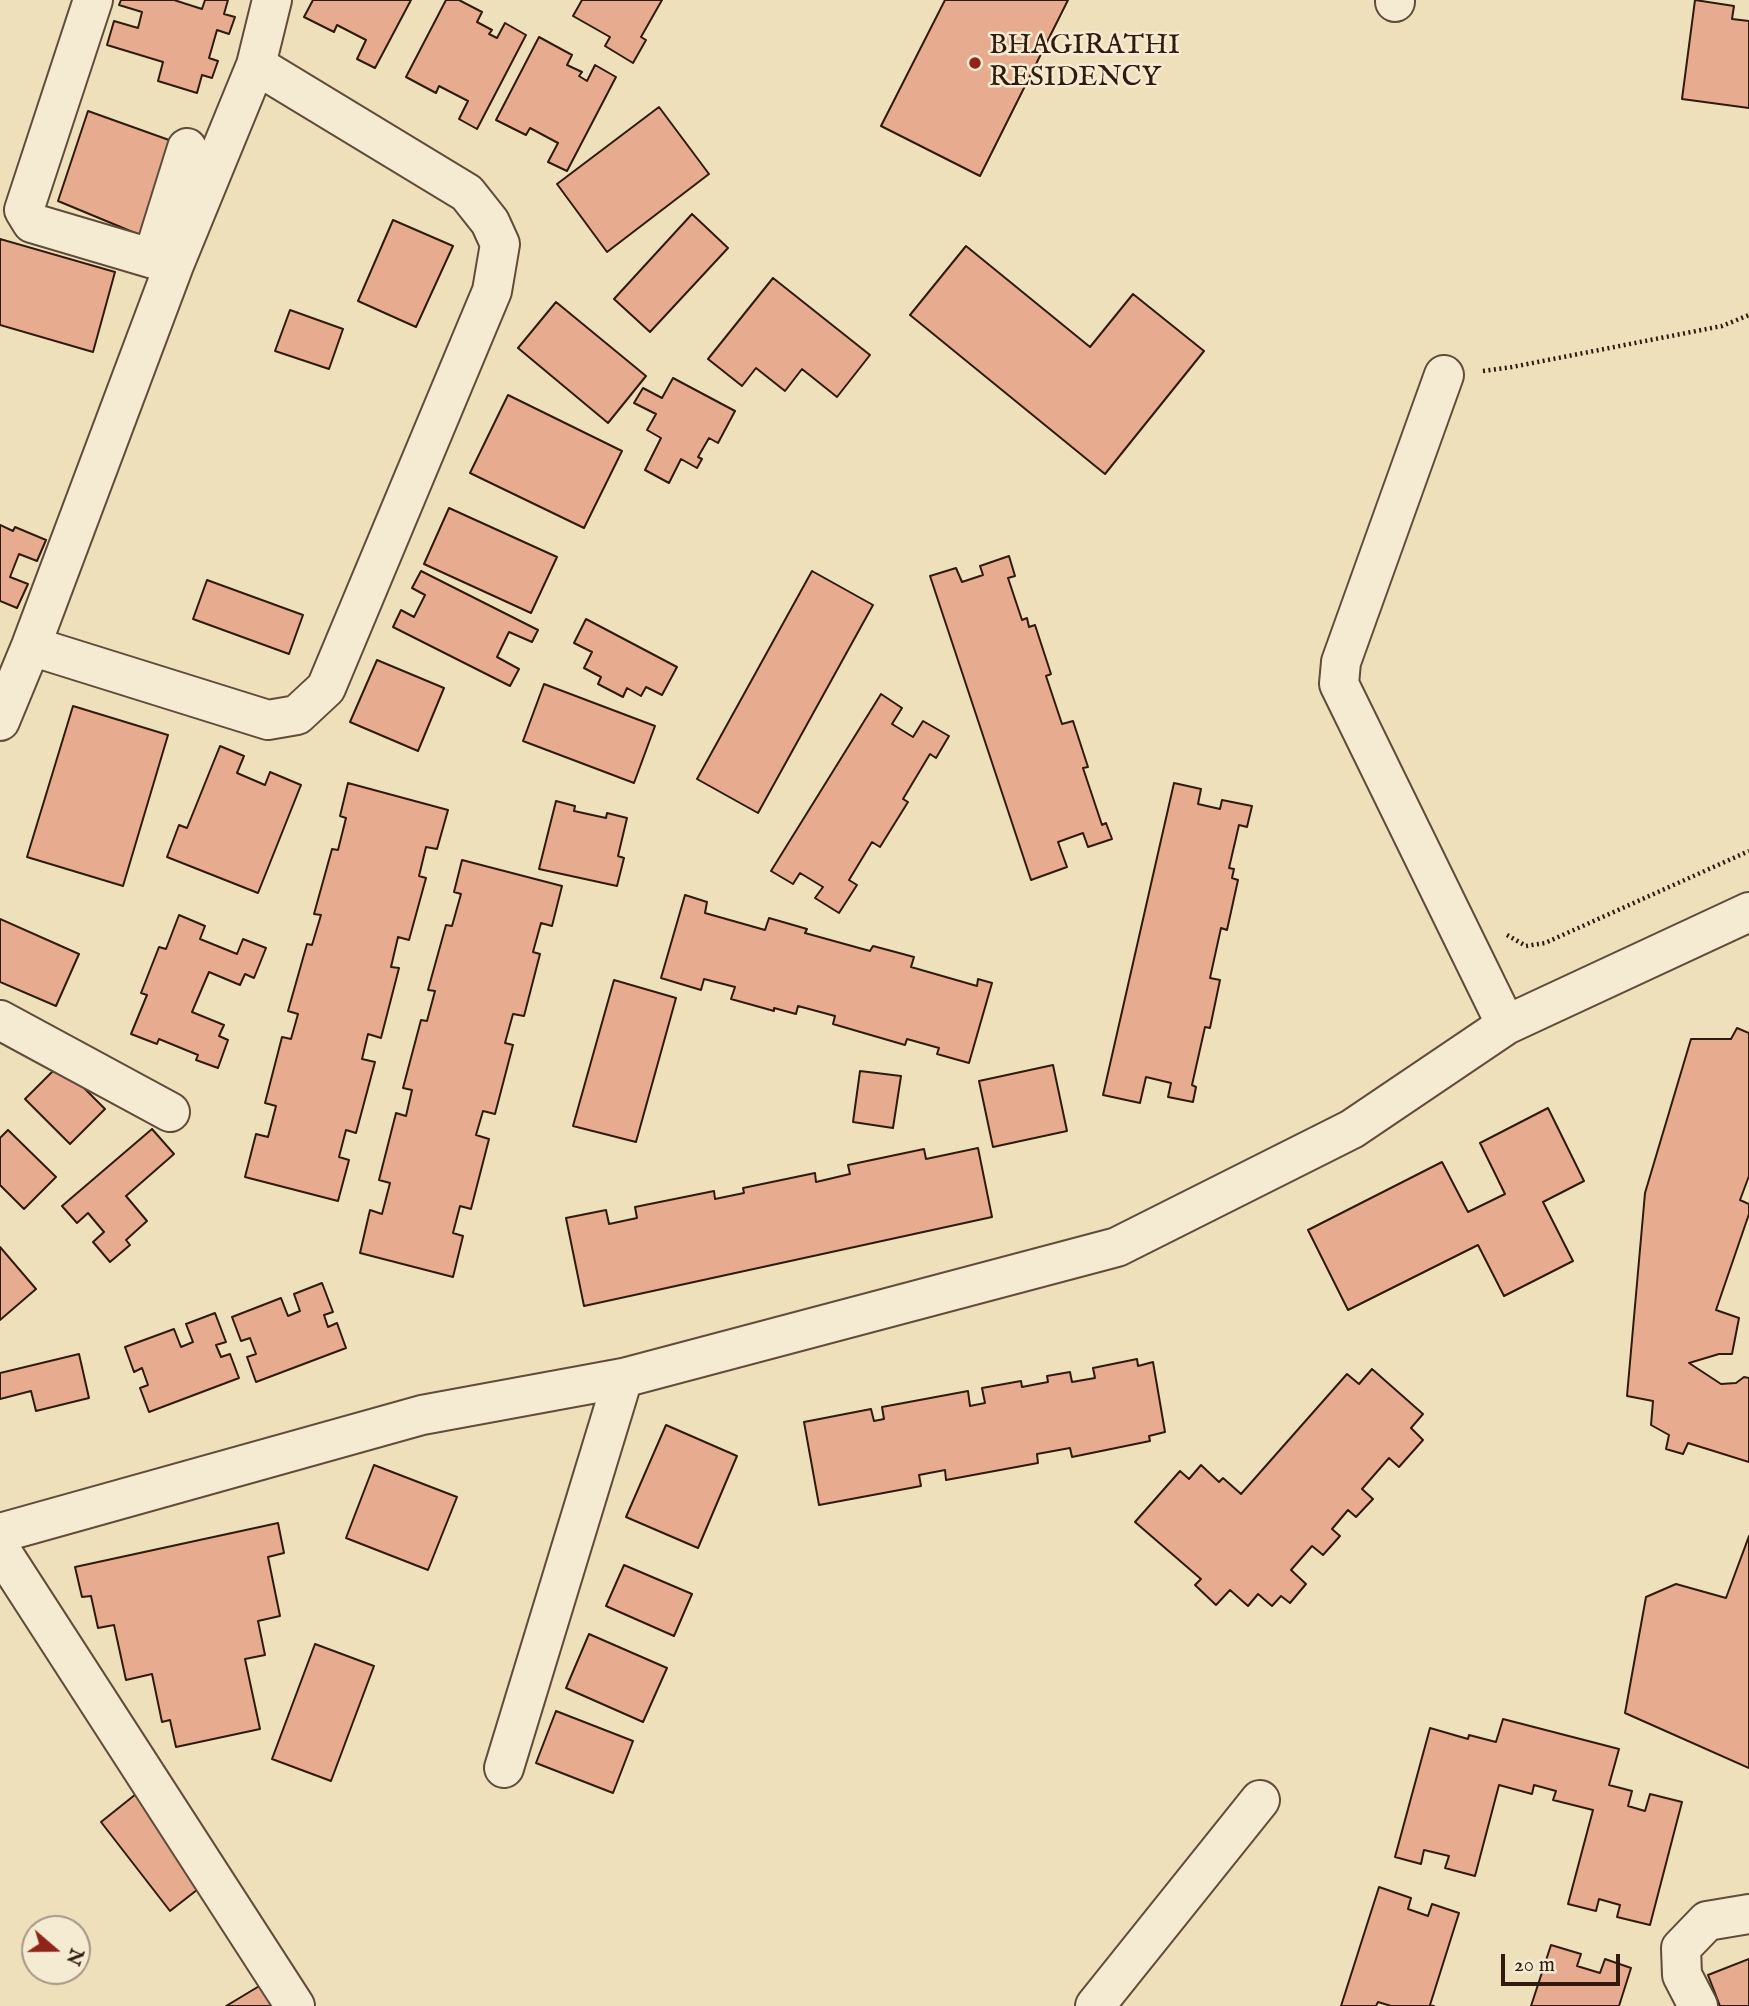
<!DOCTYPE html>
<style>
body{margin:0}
#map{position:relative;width:1749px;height:2006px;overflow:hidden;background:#efe0bc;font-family:"IM FELL English",serif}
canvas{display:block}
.north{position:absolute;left:21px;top:1915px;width:70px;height:70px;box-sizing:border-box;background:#f5ebd3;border:2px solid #a69784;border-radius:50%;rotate:110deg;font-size:19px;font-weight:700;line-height:28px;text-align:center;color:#301a0d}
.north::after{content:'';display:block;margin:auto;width:24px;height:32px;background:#8f2418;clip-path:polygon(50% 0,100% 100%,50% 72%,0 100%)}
.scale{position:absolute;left:1501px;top:1954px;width:119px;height:32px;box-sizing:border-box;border:4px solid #301a0d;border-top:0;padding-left:9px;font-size:21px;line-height:24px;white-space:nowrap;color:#301a0d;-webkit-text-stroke:5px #f5ebd3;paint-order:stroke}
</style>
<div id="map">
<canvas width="1749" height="2006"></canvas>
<div class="north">N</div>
<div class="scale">20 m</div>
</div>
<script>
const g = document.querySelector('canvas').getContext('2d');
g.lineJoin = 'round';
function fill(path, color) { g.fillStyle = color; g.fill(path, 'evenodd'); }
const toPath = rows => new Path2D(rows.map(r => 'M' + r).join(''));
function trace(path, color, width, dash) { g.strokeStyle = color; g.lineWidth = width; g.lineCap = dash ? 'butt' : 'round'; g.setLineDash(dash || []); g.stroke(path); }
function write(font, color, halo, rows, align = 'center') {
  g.font = font + ' "IM FELL English",serif'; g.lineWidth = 5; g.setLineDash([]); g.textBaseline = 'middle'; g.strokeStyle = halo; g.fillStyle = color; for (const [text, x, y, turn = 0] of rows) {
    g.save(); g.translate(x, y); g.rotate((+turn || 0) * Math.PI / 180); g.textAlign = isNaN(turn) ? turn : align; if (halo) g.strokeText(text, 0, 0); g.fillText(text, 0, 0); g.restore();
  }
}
const building = toPath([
 [121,0,174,0,202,9,205,0,228,0,224,14,235,17,229,34,217,30,209,58,218,61,212,78,202,75,197,93,158,81,163,62,107,45,114,21,138,28,142,12,119,5,121,0],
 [313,0,411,0,375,68,357,59,366,40,337,25,334,32,304,17,313,0],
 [446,0,459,0,482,12,477,22,492,30,489,34,497,38,505,23,526,35,477,129,459,119,468,101,439,86,436,93,406,77,446,0],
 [582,0,662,0,641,37,646,40,633,63,605,46,610,37,573,16,582,0],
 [945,0,1068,0,980,176,881,126,945,0],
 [1695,0,1734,6,1732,19,1749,21,1749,108,1682,99,1695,0],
 [539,37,572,55,567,65,582,72,579,76,587,81,595,65,616,77,567,171,548,162,558,143,530,128,526,135,496,120,539,37],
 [659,107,709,174,607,252,557,184,659,107],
 [88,111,183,145,152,240,58,201,88,111],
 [692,214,728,248,650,332,614,299,692,214],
 [393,220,453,246,416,327,358,301,393,220],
 [0,239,115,272,93,352,0,325,0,239],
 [966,246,1090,347,1133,294,1204,351,1105,474,910,315,966,246],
 [773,278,870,355,837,397,802,369,785,391,756,368,742,386,708,359,773,278],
 [556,302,646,376,608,423,518,348,556,302],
 [290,310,343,329,329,369,275,351,290,310],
 [673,378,735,411,718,443,709,438,698,457,702,459,697,468,681,459,669,483,645,470,661,438,647,430,656,414,634,403,643,388,662,398,673,378],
 [508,395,622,451,584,528,470,473,508,395],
 [449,508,557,557,531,613,424,564,449,508],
 [0,525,13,531,15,527,46,540,37,561,19,554,10,577,28,584,17,608,0,601,0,525],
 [1009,556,1015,576,1008,578,1022,620,1027,618,1029,627,1035,625,1051,674,1046,676,1062,724,1073,721,1088,767,1083,768,1102,825,1106,823,1112,839,1088,847,1083,833,1058,842,1067,867,1031,880,930,576,956,568,962,582,983,575,980,566,1009,556],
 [421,571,538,630,532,642,509,632,497,657,519,669,510,686,393,627,401,610,414,617,425,595,412,588,421,571],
 [812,571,873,605,758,813,697,779,812,571],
 [207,580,303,615,289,654,193,619,207,580],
 [586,619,677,667,662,695,646,687,641,696,627,688,623,697,598,684,601,677,584,668,592,652,574,643,586,619],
 [377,660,444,688,418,751,350,722,377,660],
 [544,684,655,726,634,783,523,741,544,684],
 [881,694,902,708,892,724,913,737,923,721,949,736,936,758,930,754,903,799,908,802,880,847,872,842,849,880,857,885,839,913,815,898,823,887,800,873,793,884,771,871,881,694],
 [73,706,168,735,123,886,27,857,73,706],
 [220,746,244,756,237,773,265,785,270,772,301,785,258,893,167,857,179,825,187,828,220,746],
 [348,783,448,810,437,849,426,847,419,876,426,878,409,940,398,937,391,967,399,968,381,1038,368,1034,362,1059,375,1062,356,1133,346,1130,339,1157,349,1160,338,1201,245,1177,256,1134,268,1137,276,1106,265,1103,282,1037,291,1039,298,1014,288,1011,307,944,312,945,321,915,314,914,332,849,338,850,346,818,340,816,348,783],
 [1174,783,1201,789,1198,804,1220,809,1222,800,1252,806,1247,827,1239,825,1229,868,1234,869,1232,878,1238,880,1227,930,1221,928,1210,978,1220,980,1210,1028,1205,1027,1192,1085,1196,1087,1193,1102,1168,1097,1171,1083,1146,1077,1140,1103,1103,1095,1174,783],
 [556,801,575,806,574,811,606,818,607,813,627,818,618,856,624,858,617,886,539,869,556,801],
 [462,860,562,886,552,926,541,923,533,952,540,954,524,1016,513,1014,505,1043,513,1045,495,1114,483,1111,476,1135,489,1139,471,1209,460,1206,453,1233,463,1236,453,1277,360,1253,370,1210,382,1214,390,1183,379,1180,396,1113,406,1116,412,1090,403,1088,421,1020,427,1021,435,991,428,990,446,925,452,926,461,894,454,892,462,860],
 [685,895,707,902,705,913,765,930,769,918,807,929,805,933,870,951,873,946,914,957,911,967,977,986,978,979,992,983,969,1063,937,1054,939,1048,907,1039,905,1045,833,1024,835,1016,798,1006,796,1014,774,1008,774,1011,731,999,735,987,704,979,701,990,661,978,685,895],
 [179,915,205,926,200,939,237,954,243,939,266,948,254,978,245,974,240,985,209,972,192,1012,224,1025,219,1036,228,1040,218,1068,196,1060,198,1055,159,1039,157,1044,131,1034,147,995,141,993,159,947,166,949,179,915],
 [0,919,79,954,56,1006,0,982,0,919],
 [614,980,676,998,636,1142,573,1126,614,980],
 [1737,1028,1749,1033,1749,1176,1740,1200,1749,1204,1749,1214,1716,1310,1739,1318,1732,1354,1719,1354,1689,1363,1721,1384,1736,1383,1744,1377,1749,1378,1749,1462,1688,1443,1683,1454,1666,1449,1669,1435,1651,1425,1653,1401,1627,1396,1645,1193,1691,1039,1731,1039,1737,1028],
 [60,1064,105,1109,70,1144,25,1099,60,1064],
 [1053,1065,1067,1131,993,1147,979,1081,1053,1065],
 [860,1071,901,1076,893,1128,853,1122,860,1071],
 [1548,1108,1584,1181,1543,1202,1573,1261,1504,1296,1478,1245,1348,1310,1308,1230,1442,1162,1468,1212,1505,1194,1480,1143,1548,1108],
 [152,1129,174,1154,126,1196,147,1221,126,1240,130,1245,110,1262,93,1242,104,1232,88,1213,77,1223,62,1206,152,1129],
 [8,1130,56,1177,24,1209,0,1185,0,1138,8,1130],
 [978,1148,992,1217,584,1306,566,1218,606,1210,609,1224,637,1218,635,1207,714,1191,715,1199,744,1193,743,1188,815,1173,816,1182,850,1174,848,1165,924,1149,926,1159,978,1148],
 [0,1247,36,1289,0,1320,0,1247],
 [322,1283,333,1312,324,1315,328,1327,337,1323,346,1348,256,1382,247,1357,256,1354,250,1338,241,1341,232,1317,281,1298,288,1316,300,1311,294,1294,322,1283],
 [215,1313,226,1342,216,1345,221,1357,230,1354,239,1378,149,1412,140,1388,148,1385,142,1368,134,1372,125,1347,174,1329,181,1347,193,1342,186,1324,215,1313],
 [79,1354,89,1398,36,1411,31,1391,0,1399,0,1373,79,1354],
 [1137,1359,1138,1366,1153,1362,1165,1432,1149,1436,1150,1441,1072,1457,1070,1448,1037,1454,1038,1463,946,1480,945,1470,919,1475,921,1486,819,1505,804,1422,871,1409,874,1421,884,1419,882,1407,968,1391,970,1406,985,1403,982,1388,1021,1381,1022,1387,1048,1382,1047,1376,1070,1372,1072,1382,1095,1378,1093,1368,1137,1359],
 [1372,1369,1423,1414,1411,1428,1423,1440,1399,1467,1389,1458,1362,1489,1373,1499,1356,1517,1348,1510,1332,1529,1340,1536,1323,1555,1312,1546,1291,1570,1306,1584,1290,1603,1281,1596,1272,1606,1258,1594,1248,1606,1230,1590,1216,1605,1195,1585,1201,1579,1135,1522,1180,1471,1189,1479,1201,1465,1219,1482,1223,1478,1241,1494,1347,1374,1359,1384,1372,1369],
 [666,1425,737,1456,698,1548,626,1517,666,1425],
 [374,1465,457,1497,428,1570,346,1538,374,1465],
 [278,1523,284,1553,268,1557,280,1616,258,1621,265,1655,245,1659,260,1729,176,1747,170,1720,162,1722,152,1674,126,1680,114,1625,98,1628,91,1596,82,1597,75,1567,278,1523],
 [1749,1536,1749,1768,1625,1713,1646,1597,1676,1584,1726,1598,1749,1536],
 [624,1565,692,1594,674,1636,606,1606,624,1565],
 [589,1634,667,1668,643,1722,566,1688,589,1634],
 [315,1644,374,1666,331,1781,272,1759,315,1644],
 [556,1711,633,1741,613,1793,536,1763,556,1711],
 [1503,1719,1619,1749,1609,1785,1632,1791,1628,1806,1645,1811,1650,1794,1682,1802,1650,1925,1617,1917,1620,1905,1599,1899,1596,1911,1568,1904,1593,1810,1553,1800,1556,1791,1534,1785,1532,1794,1499,1785,1475,1876,1445,1868,1449,1856,1424,1850,1421,1864,1395,1857,1430,1728,1468,1739,1469,1735,1496,1742,1503,1719],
 [141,1790,211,1879,170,1911,101,1822,141,1790],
 [1379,1887,1411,1898,1408,1909,1428,1916,1432,1904,1459,1913,1430,2005,1434,2006,1391,2006,1378,2002,1376,2006,1341,2006,1379,1887],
 [1551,1945,1581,1954,1577,1966,1600,1973,1605,1959,1631,1968,1619,2006,1531,2006,1551,1945],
 [1749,1959,1749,2006,1720,2006,1708,1975,1749,1959],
 [261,1985,273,2006,226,2006,261,1985]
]);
const path = toPath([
 [1483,371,1512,367,1722,326,1749,315],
 [1507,935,1526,946,1545,943,1749,851]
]);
const minor = toPath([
 [93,0,24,210,32,223,174,265],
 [1395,2,1395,0],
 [153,257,187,148],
 [1444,375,1341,662,1339,684,1506,1025],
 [31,646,268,720,297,715,326,688,492,291,500,244,490,222,467,193,256,65],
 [0,721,31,646,174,265,256,65,272,0],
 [0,1020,170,1112],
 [0,1533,422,1415,623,1378,1117,1247,1352,1129,1506,1025,1749,912],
 [0,1549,295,2006],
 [504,1768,623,1378],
 [1095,2006,1260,1800],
 [1698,2006,1682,1975,1681,1948,1707,1921,1749,1914]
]);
const markers = [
 [975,63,7,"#8f2418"]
];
const poiNames = [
 ["BHAGIRATHI",989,47],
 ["RESIDENCY",989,79]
];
fill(building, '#e7ac8f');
trace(building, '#301a0d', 2);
trace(minor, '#604c39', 42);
trace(path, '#301a0d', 4.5, [2, 3.5]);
trace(minor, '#f5ebd3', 38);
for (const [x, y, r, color] of markers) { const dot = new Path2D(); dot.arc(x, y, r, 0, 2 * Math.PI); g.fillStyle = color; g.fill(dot); trace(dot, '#f5ebd3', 2.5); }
write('28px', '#301a0d', '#f5ebd3', poiNames, 'left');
</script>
